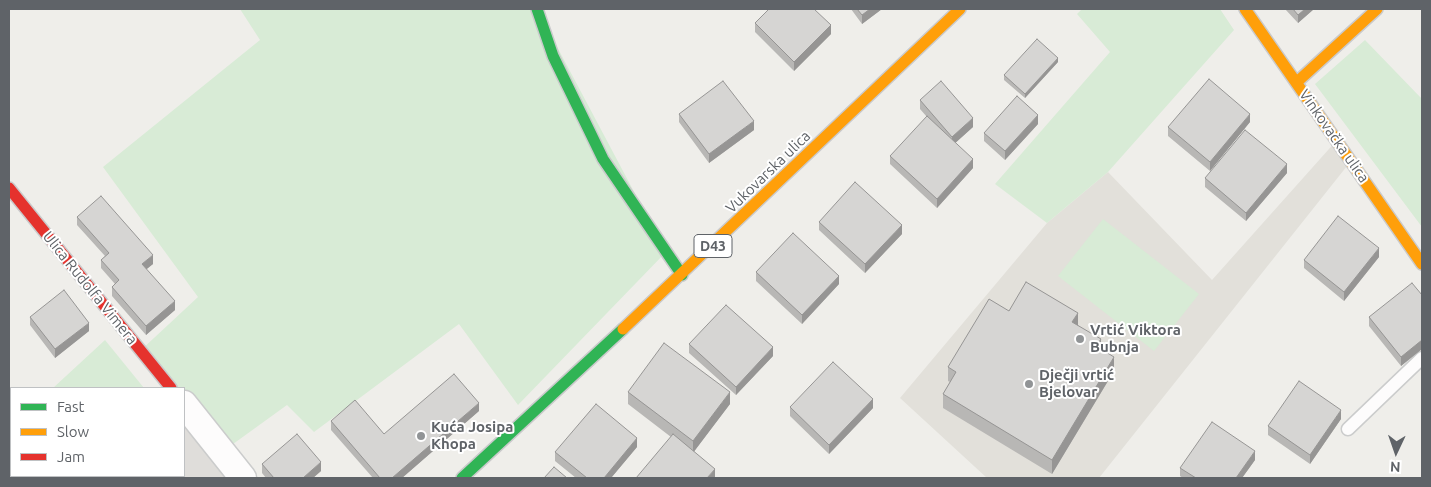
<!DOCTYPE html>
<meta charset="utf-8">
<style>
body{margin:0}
#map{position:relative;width:1431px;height:487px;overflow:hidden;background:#efeeea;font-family:Ubuntu,sans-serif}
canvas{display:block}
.frame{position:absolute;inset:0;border:10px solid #5f6368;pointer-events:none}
.legend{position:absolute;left:10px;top:387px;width:175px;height:90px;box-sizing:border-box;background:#fff;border:1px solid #bfc1c3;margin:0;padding:6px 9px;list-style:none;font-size:15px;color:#5f6368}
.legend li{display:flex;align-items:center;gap:10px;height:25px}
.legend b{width:25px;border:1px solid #bfc1c3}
.north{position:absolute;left:1371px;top:427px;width:50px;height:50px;-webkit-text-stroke:4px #fff;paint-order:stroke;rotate:183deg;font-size:14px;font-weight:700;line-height:20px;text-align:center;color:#5f6368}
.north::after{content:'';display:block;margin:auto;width:18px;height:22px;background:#5f6368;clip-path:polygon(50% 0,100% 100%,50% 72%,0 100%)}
</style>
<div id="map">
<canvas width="1431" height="487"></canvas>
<div class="frame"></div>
<ul class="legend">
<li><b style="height:6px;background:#30b455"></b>Fast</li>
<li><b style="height:6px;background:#ff9f0a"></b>Slow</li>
<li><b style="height:6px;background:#e5322d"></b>Jam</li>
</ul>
<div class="north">N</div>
</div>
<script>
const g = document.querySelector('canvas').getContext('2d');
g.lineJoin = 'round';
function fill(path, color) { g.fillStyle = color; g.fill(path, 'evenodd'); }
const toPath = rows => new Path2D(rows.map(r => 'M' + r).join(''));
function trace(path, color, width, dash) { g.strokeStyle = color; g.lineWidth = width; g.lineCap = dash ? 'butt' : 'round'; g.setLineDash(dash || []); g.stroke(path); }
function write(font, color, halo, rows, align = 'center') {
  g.font = font + ' Ubuntu,sans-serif'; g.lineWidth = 4; g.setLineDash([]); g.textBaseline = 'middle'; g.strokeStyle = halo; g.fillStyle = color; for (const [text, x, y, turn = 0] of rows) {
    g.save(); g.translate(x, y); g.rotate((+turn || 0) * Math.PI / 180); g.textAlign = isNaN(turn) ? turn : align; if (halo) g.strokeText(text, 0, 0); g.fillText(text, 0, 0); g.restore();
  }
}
const industrial = toPath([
 [184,409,243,478,113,478,110,476,184,476]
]);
const education = toPath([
 [1337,140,1351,161,1099,478,987,478,900,398,1047,223,1108,172,1212,280]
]);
const green = toPath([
 [240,9,537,9,666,252,518,405,459,324,314,432,287,405,222,452,140,351,198,297,103,167,260,40],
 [1082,9,1220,9,1234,30,1108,172,1047,223,995,184,1110,52,1077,14],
 [1365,40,1422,99,1422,227,1315,84],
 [1103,219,1199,294,1154,351,1058,276],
 [105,340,144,388,53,388],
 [11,426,11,476,103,476,100,478,9,478,9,429]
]);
const lane = toPath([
 [1348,429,1422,358]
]);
const street = toPath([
 [184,404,243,478]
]);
const fast = toPath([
 [537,9,553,56,603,159,682,275],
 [462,478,623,329]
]);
const slow = toPath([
 [1245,9,1422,264],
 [1297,82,1377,9],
 [623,329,960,9]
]);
const jam = toPath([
 [9,188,171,388]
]);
const wall = toPath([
 [851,9,882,9,862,24],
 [1285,9,1314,9,1298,23],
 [755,23,831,34,794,71,755,32],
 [1058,62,1025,98,1004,80,1004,75],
 [920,100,973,127,955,143,973,168,937,208,890,164,890,156,927,117,920,109],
 [679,114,754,130,709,163,679,122],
 [1250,122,1210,171,1168,136,1168,127],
 [1038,124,1005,160,984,141,984,133],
 [1287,173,1246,221,1205,187,1205,178],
 [77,217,153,264,146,269,175,310,146,335,112,296,112,287,115,284,101,268,101,260,105,256,77,225],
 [819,222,902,234,865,273,819,230],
 [1379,257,1344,301,1304,268,1304,260],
 [756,272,839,284,802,324,756,281],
 [1422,295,1422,349,1401,366,1369,326,1369,317],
 [1009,311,1078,325,1101,349,1114,371,1052,474,943,408,943,394,950,382,948,381,948,367],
 [30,317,89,331,55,358,30,325],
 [689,344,773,356,736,395,689,353],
 [628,392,730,404,694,451,715,478,671,437,628,404],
 [790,407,873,408,829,454,790,416],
 [479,411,402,478,373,478,331,430,331,421,384,434],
 [1341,419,1310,464,1268,435,1268,426],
 [637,447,611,478,576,478,555,461,555,452],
 [1255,460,1242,478,1183,478,1180,476,1180,468],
 [262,464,321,471,313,478,266,478,262,473]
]);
const shadedWall = toPath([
 [870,9,882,9,862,24,862,15],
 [1305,9,1314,9,1298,23,1298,15],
 [831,25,831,34,794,71,794,62],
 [1058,58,1058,62,1025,98,1025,94],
 [1250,114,1250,122,1210,171,1210,162],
 [1038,115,1038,124,1005,160,1005,151],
 [973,118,973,127,952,146,952,137],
 [754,121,754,130,709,163,709,154],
 [973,159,973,168,937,208,937,199],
 [1287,164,1287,173,1246,221,1246,213],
 [902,225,902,234,865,273,865,264],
 [1379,248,1379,257,1344,301,1344,292],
 [153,255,153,264,142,273,142,264],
 [839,276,839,284,802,324,802,315],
 [175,301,175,310,146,335,146,326],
 [1078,313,1078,327,1072,322],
 [89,323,89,331,55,358,55,349],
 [1101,339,1101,353,1096,346],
 [1422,340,1422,349,1401,366,1401,357],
 [773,347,773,356,736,395,736,387],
 [1114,357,1114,371,1052,474,1052,460],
 [730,392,730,404,693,453,693,441],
 [873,399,873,408,829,454,829,445],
 [479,403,479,411,402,478,392,478],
 [1341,410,1341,419,1310,464,1310,455],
 [637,438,637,447,611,478,604,478],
 [1255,451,1255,460,1242,478,1236,478],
 [321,462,321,471,313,478,303,478],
 [715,469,715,478,707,478]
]);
const building = toPath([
 [769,9,814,9,831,25,794,62,755,23,769,9],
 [857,9,870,9,862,15,857,9],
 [1293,9,1305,9,1298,15,1293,9],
 [1037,39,1058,58,1025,94,1004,75,1037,39],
 [1209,79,1250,114,1210,162,1168,127,1209,79],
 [723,81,754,121,709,154,679,114,723,81],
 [941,81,973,118,952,137,920,100,941,81],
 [1017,96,1038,115,1005,151,984,133,1017,96],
 [927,116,973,159,937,199,890,156,927,116],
 [1245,130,1287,164,1246,213,1205,178,1245,130],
 [855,182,902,225,865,264,819,222,855,182],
 [101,196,153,255,142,264,175,301,146,326,112,287,119,280,101,260,109,253,77,217,101,196],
 [1338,216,1379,248,1344,292,1304,260,1338,216],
 [793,233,839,276,802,315,756,272,793,233],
 [1026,282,1078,313,1072,322,1101,339,1096,346,1114,357,1052,460,943,394,956,372,948,367,989,299,1009,311,1026,282],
 [1412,283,1422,295,1422,340,1401,357,1369,317,1412,283],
 [64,290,89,323,55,349,30,317,64,290],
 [726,305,773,347,736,387,689,344,726,305],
 [664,343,730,392,693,441,628,392,664,343],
 [833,362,873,399,829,445,790,407,833,362],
 [454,374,479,403,392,478,380,478,331,421,355,400,384,434,454,374],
 [1299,381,1341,410,1310,455,1268,426,1299,381],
 [596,404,637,438,604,478,587,478,555,452,596,404],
 [1212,422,1255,451,1236,478,1196,478,1180,468,1212,422],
 [297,434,321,462,303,478,274,478,262,464,297,434],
 [673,434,715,469,707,478,636,478,673,434],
 [554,467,567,478,544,478,554,467]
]);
const markers = [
 [1080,339,5,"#919496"],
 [1029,384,5,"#919496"],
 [421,436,5,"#919496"]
];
const shields = [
 [713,246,38]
];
const shieldNames = [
 ["D43",713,246]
];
const streetNames = [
 ["Vinkovačka ulica",1334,136,55],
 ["Vukovarska ulica",768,172,-44],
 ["Ulica Rudolfa Vimera",90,288,51]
];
const poiNames = [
 ["Vrtić Viktora",1090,330],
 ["Bubnja",1090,347],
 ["Dječji vrtić",1039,375],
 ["Bjelovar",1039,392],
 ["Kuća Josipa",431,427],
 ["Khopa",431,444]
];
fill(industrial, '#dfddda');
fill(education, '#e2e0da');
fill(green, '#d8ebd6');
trace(lane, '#cbcccc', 15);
trace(street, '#cbcccc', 29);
trace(fast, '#cacacb', 14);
trace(slow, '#cacacb', 14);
trace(jam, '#cacacb', 14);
trace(lane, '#fdfcfc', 12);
trace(street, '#fdfcfc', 26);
trace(fast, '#30b455', 11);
trace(slow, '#ff9f0a', 11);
trace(jam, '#e5322d', 11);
fill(wall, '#b8b7b5');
fill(shadedWall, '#969594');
fill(building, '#d6d5d3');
trace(building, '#969594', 1);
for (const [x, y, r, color] of markers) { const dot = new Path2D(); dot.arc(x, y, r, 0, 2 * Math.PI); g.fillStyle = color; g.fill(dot); trace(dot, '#fff', 2); }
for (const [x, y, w] of shields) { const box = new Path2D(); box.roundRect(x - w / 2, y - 11.5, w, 23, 4); g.fillStyle = '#fff'; g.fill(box); trace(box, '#5f6368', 1); }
write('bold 14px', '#5f6368', null, shieldNames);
write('15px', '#5f6368', '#fff', streetNames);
write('bold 15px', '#5f6368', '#fff', poiNames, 'left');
</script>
